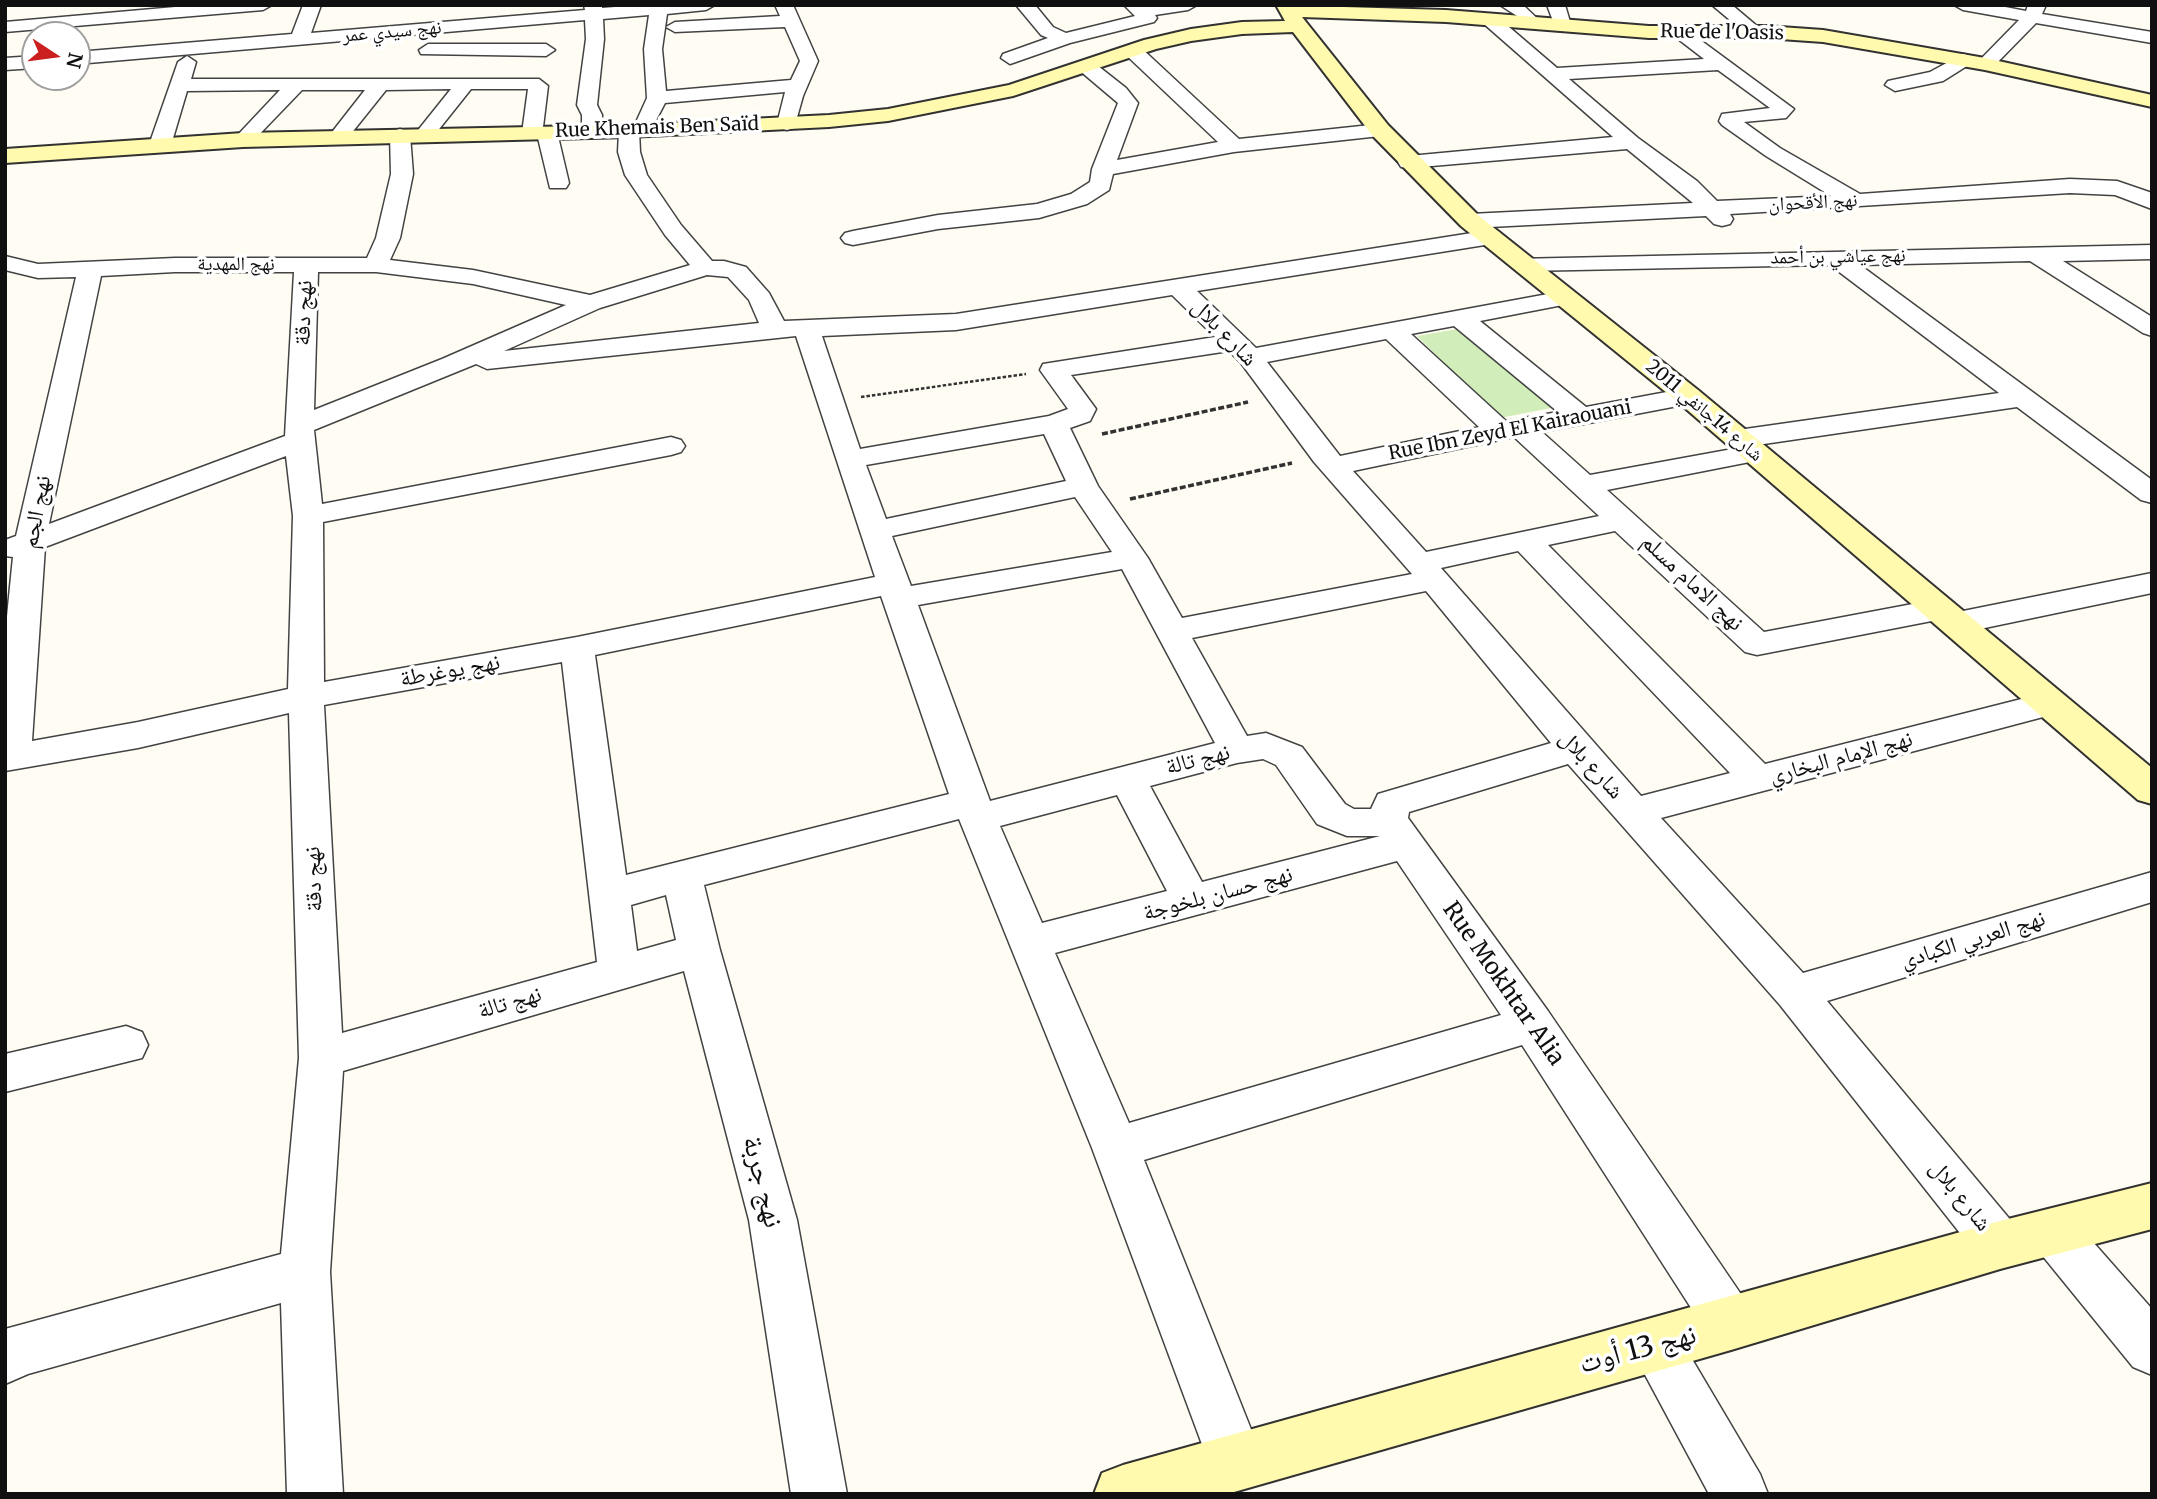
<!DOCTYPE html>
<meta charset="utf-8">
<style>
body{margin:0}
#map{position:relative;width:2157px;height:1499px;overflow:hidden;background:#fffdf3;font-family:Merriweather,serif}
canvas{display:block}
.frame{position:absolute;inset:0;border:7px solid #101010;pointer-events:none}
.north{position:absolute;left:21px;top:21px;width:70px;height:70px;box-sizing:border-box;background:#fff;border:2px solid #9f9f9f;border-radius:50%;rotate:103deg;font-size:19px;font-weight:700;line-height:28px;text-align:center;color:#101010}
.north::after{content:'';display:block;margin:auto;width:24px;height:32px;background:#ca1f1e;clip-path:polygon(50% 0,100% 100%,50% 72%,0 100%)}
</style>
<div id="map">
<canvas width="2157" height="1499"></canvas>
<div class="frame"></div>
<div class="north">N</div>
</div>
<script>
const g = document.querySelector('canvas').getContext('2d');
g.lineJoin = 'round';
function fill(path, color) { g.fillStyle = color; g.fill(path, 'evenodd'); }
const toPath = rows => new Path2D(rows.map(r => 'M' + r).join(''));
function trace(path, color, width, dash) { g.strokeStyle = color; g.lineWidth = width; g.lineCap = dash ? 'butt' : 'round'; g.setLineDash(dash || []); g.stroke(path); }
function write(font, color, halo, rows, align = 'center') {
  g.font = font + ' Merriweather,"Noto Naskh Arabic",serif'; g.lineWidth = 7; g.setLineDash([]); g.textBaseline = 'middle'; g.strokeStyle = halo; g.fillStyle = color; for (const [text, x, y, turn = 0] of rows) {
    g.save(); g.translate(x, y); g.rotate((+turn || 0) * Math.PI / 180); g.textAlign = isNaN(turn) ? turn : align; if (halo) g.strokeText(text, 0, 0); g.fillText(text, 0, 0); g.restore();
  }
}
const green = toPath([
 [1475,326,1561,406,1500,418,1417,336]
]);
const pathFar1 = toPath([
 [861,397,1026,374]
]);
const path = toPath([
 [1102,434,1248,402],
 [1130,499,1292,463]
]);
const street = toPath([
 [198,5,272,5,263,10,5,32,5,22,198,5],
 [303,5,321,5,311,33,585,10,584,5,602,5,602,8,641,5,715,5,706,10,667,14,662,49,666,91,791,80,800,61,785,27,675,32,666,27,675,22,780,16,775,5,793,5,818,61,803,96,794,128,787,130,780,128,777,124,785,92,665,103,654,124,647,126,640,124,637,120,647,98,644,49,649,15,603,19,604,39,597,105,602,115,602,131,599,135,592,137,585,135,582,131,582,115,577,105,586,39,585,20,77,64,77,52,292,34,303,5],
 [1016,5,1035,5,1053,27,1066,33,1135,16,1124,5,1197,5,1188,10,1155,15,1157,18,1154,22,1070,43,1010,64,1001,58,1003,54,1048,38,1041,35,1016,5],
 [1500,5,1523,5,1542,23,1533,28,1527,27,1517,16,1500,5],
 [1547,5,1565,5,1571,25,1568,29,1556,29,1547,5],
 [1712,5,1732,5,1764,32,1761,36,1749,36,1712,5],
 [1954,5,1995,5,2026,11,2028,5,2046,5,2042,14,2152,32,2152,43,2036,23,1992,68,1985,70,1976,64,2019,20,1963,10,1954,5],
 [1489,14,1495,15,1557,68,1704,59,1669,32,1672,28,1684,28,1794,109,1786,118,1744,122,1780,148,1860,194,2070,179,2117,181,2152,193,2152,209,2115,195,2070,193,1730,214,1733,219,1730,224,1722,226,1714,224,1706,216,1470,228,1462,226,1459,221,1462,216,1470,214,1693,203,1627,149,1409,168,1401,167,1398,162,1401,157,1409,156,1613,137,1483,23,1480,19,1489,14],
 [1718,70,1770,108,1722,114,1719,121,1722,125,1766,156,1831,196,1717,201,1697,181,1638,138,1569,79,1718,70],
 [428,44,546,44,555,50,546,56,421,54,419,50,428,44],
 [1132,44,1139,46,1239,139,1380,124,1387,126,1390,130,1387,134,1380,136,1234,152,1113,174,1109,190,1087,204,1039,218,938,229,853,245,845,243,841,238,845,233,853,231,938,215,1037,204,1071,194,1090,182,1092,169,1118,103,1079,70,1077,66,1079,62,1093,62,1126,88,1138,103,1117,160,1218,142,1125,54,1123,50,1132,44],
 [1963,54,1970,56,1972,60,1970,64,1943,81,1895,91,1885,85,1888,81,1930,72,1963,54],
 [35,56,35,68,5,70,5,58,35,56],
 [187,56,196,62,191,79,539,79,548,86,543,127,554,128,557,132,569,183,566,188,550,188,538,138,525,137,522,133,528,89,471,89,432,138,425,140,418,138,415,134,451,89,386,90,346,140,339,142,332,140,329,136,365,90,302,90,250,144,243,146,236,144,233,140,280,90,187,91,171,145,167,149,153,149,149,145,178,62,187,56],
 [629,125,636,127,639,131,640,152,647,175,681,225,712,261,724,261,746,267,769,293,784,321,956,314,1491,230,1499,232,1503,237,1499,242,1491,244,1197,291,1256,348,1564,291,1573,293,1576,298,1573,303,1480,321,1586,407,1688,388,1698,390,1702,396,1698,402,1688,404,1542,432,1590,475,1738,448,1728,445,1724,439,1728,433,1738,430,1999,393,1830,265,1524,271,1515,269,1512,264,1515,259,2152,245,2152,259,2063,261,2152,317,2152,336,2143,333,2030,261,1860,265,2152,480,2152,503,2141,500,2017,407,1757,445,1765,447,1770,453,1765,459,1607,490,1764,632,1939,599,1951,602,1956,609,1953,613,2152,573,2152,593,1956,634,1944,630,1939,623,1942,619,1757,655,1745,652,1615,531,1548,545,1765,764,2049,692,2062,696,2067,704,2062,712,1661,818,1803,973,2152,872,2152,902,1827,1001,2018,1229,2025,1245,2018,1261,2000,1268,1982,1261,1780,1005,1568,764,1409,812,1408,818,1548,1011,1749,1306,1757,1324,1749,1342,1731,1349,1713,1342,1522,1045,1144,1160,1264,1462,1256,1482,1236,1490,1216,1482,1092,1148,959,819,704,885,720,950,797,1220,847,1494,791,1494,749,1220,684,971,343,1071,330,1272,343,1494,287,1494,281,1303,28,1374,5,1384,5,1329,281,1254,299,1058,289,713,138,748,5,771,5,636,13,557,5,556,5,540,16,536,76,277,38,278,5,270,5,256,38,264,175,258,367,258,376,238,391,174,390,135,393,131,400,129,407,131,410,135,413,174,400,238,390,260,473,270,590,295,690,265,665,235,625,175,618,152,619,131,622,127,629,125],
 [175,272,294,272,285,436,49,524,101,276,175,272],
 [318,272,376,272,473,284,566,305,442,359,314,410,318,272],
 [707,275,728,277,749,300,759,323,504,351,600,308,707,275],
 [1172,295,1215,337,1043,364,1040,370,1068,409,1049,416,860,449,822,336,956,330,1172,295],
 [1454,326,1558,412,1506,421,1411,334,1454,326],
 [796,336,875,577,577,637,324,682,323,522,671,455,681,452,685,446,681,440,671,437,322,504,314,430,476,364,487,369,796,336],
 [1386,339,1479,427,1340,456,1267,362,1386,339],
 [1229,351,1241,363,1314,462,1412,574,1182,618,1148,558,1098,486,1070,428,1090,421,1096,409,1071,375,1229,351],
 [1044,434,1066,481,886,519,866,465,1044,434],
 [1514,437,1599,516,1426,552,1353,471,1514,437],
 [286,456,293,516,288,689,138,722,32,741,45,547,286,456],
 [1075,497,1112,552,911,586,892,536,1075,497],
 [1518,551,1730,773,1641,796,1441,568,1518,551],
 [1122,569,1215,743,990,801,918,605,1122,569],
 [1426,591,1551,743,1378,794,1371,809,1354,809,1345,804,1302,747,1266,733,1247,736,1192,638,1426,591],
 [881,596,949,794,626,875,595,655,881,596],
 [562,662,597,962,342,1033,324,705,562,662],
 [1263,759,1276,765,1317,824,1347,836,1380,836,1202,882,1150,786,1237,763,1263,759],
 [1117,795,1167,891,1042,923,1000,826,1117,795],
 [1397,861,1501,1015,1129,1123,1055,953,1397,861],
 [666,895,676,940,637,951,631,905,666,895],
 [126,1026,142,1032,148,1045,142,1058,5,1092,5,1054,126,1026],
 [2054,1210,2071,1217,2152,1309,2152,1375,2133,1367,2037,1249,2029,1233,2037,1217,2054,1210],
 [1655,1319,1673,1327,1760,1474,1768,1494,1709,1494,1629,1345,1637,1327,1655,1319]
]);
const secondary = toPath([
 [1276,5,1446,10,1649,26,1766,26,1823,30,1985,58,2152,95,2152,107,1985,70,1823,42,1766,38,1649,38,1446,22,1302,17,1388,125,1479,216,1698,390,2152,768,2152,804,2138,800,1678,402,1461,226,1372,135,1293,32,1242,34,1191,41,1156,49,1013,96,888,121,829,127,629,137,243,147,5,163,5,149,243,133,629,125,829,115,888,109,1009,85,1144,40,1191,29,1242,22,1285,21,1276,5],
 [2152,1183,2152,1229,2000,1269,1731,1350,1227,1494,1094,1494,1102,1473,1123,1465,2000,1221,2152,1183]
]);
const farStreetnames = [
 ["نهج سيدي عمر",392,32,-5],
 ["Rue de l'Oasis",1722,33,1],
 ["Rue Khemais Ben Saïd",657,128,-2],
 ["نهج الأقحوان",1813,203,-3],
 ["نهج عياشي بن أحمد",1838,257,-1],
 ["نهج المهدية",236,265],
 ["شارع 14جانفي 2011",1704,411,40],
 ["Rue Ibn Zeyd El Kairaouani",1510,431,-11]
];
const streetNames = [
 ["نهج دقة",304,313,-88],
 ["شارع بلال",1224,333,46],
 ["نهج الجم",37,512,-79],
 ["نهج الامام مسلم",1692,583,43],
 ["نهج يوغرطة",450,671,-10],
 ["نهج الإمام البخاري",1841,758,-15],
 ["نهج تالة",1198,760,-14],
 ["شارع بلال",1591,765,48],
 ["نهج دقة",314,879,-92],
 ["نهج حسان بلخوجة",1218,894,-15],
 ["نهج العربي الكبادي",1973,940,-17],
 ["Rue Mokhtar Alia",1503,984,55],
 ["نهج تالة",510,1003,-16],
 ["شارع بلال",1960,1196,51]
];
const nearStreetnames = [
 ["نهج جربة",762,1182,76],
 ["نهج 13 أوت",1638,1350,-15]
];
fill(green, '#d1edb9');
trace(street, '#434343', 3);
trace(secondary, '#323232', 4);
trace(pathFar1, '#323232', 2.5, [3.5, 2]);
trace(path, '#323232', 3.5, [6, 2.5]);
fill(street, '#fff');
fill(secondary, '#fffaae');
write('19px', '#101010', '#fff', farStreetnames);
write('23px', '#101010', '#fff', streetNames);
write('28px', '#101010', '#fff', nearStreetnames);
</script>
